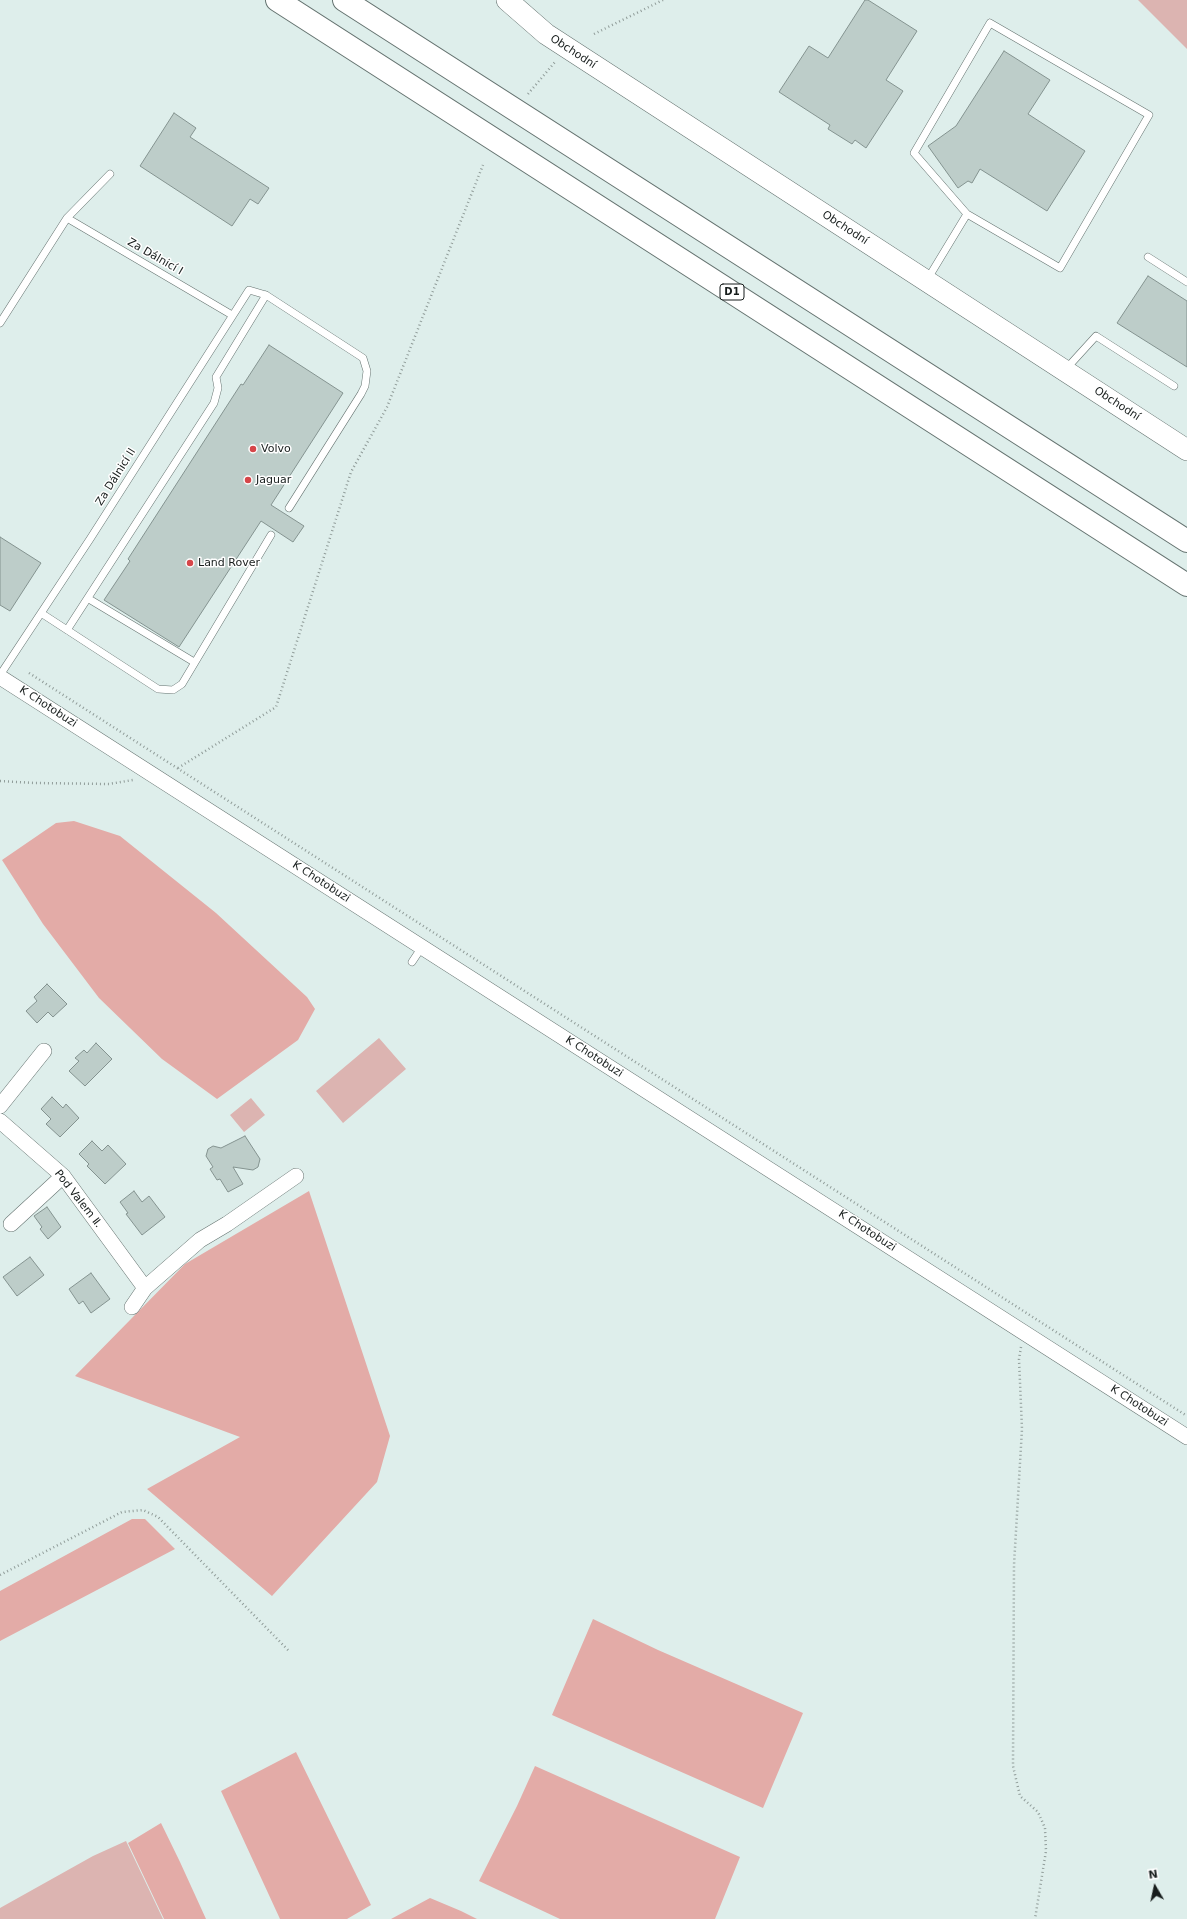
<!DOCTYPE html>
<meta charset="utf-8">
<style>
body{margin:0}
#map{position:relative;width:1187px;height:1919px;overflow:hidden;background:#deeeeb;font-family:"DejaVu Sans",sans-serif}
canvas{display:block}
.north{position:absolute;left:1135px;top:1867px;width:40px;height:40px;-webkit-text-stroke:3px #fff;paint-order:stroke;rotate:351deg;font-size:11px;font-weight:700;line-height:16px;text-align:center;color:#171d1c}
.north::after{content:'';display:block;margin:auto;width:14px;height:18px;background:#171d1c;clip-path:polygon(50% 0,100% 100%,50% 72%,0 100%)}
</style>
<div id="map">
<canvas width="1187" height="1919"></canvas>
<div class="north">N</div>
</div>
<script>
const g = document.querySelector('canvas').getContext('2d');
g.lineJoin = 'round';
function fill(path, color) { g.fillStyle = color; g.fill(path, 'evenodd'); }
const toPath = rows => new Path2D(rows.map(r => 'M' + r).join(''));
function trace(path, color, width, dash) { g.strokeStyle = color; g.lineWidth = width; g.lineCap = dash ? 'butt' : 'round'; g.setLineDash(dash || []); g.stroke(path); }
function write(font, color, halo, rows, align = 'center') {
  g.font = font + ' "DejaVu Sans",sans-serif'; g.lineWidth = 3; g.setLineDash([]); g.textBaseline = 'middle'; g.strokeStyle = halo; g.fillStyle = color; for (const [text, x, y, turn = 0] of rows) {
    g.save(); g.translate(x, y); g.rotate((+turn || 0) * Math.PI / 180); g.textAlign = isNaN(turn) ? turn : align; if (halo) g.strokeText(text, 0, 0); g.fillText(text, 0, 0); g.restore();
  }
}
const green = toPath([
 [1138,0,1187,0,1187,49],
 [379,1038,406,1069,343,1123,316,1091],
 [251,1098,265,1115,244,1132,230,1115],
 [126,1841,163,1919,0,1919,0,1908,93,1856]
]);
const forest = toPath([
 [74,821,120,836,216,913,307,997,315,1009,298,1040,217,1099,162,1059,99,998,43,924,2,860,56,823],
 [309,1191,390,1436,377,1482,272,1596,147,1489,240,1437,75,1376,185,1264],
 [132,1519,145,1519,175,1549,0,1641,0,1591],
 [593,1619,658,1650,803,1713,763,1808,552,1715],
 [296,1752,371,1905,347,1919,280,1919,221,1791],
 [535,1766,740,1857,715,1919,560,1919,479,1881,517,1806],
 [161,1823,180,1862,206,1919,164,1919,128,1843],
 [430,1898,461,1911,477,1919,391,1919]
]);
const building = toPath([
 [865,0,868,0,917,31,886,80,903,91,866,148,855,140,852,144,828,129,830,125,779,92,809,46,828,58,865,0],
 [1004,51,1050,80,1028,114,1085,151,1047,211,980,169,972,183,968,181,958,188,928,146,956,126,1004,51],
 [174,113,196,128,190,137,269,188,258,204,250,199,232,226,140,166,174,113],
 [1148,276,1187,301,1187,367,1117,323,1148,276],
 [269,345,343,393,271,505,304,526,293,542,261,521,179,647,104,600,130,561,128,559,241,384,243,385,269,345],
 [0,537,41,563,10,611,0,605,0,537],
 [47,984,67,1004,53,1017,48,1012,37,1023,26,1011,37,1001,34,997,47,984],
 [96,1043,112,1059,85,1086,69,1071,79,1061,75,1058,84,1050,87,1053,96,1043],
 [52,1097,63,1108,66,1104,79,1118,60,1137,46,1124,51,1119,41,1109,52,1097],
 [245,1136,260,1159,258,1167,253,1170,233,1167,243,1184,228,1192,220,1179,217,1180,210,1169,213,1167,206,1156,208,1149,213,1146,221,1148,245,1136],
 [92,1141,102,1151,108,1145,126,1164,105,1184,87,1166,89,1164,79,1154,92,1141],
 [134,1191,142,1202,149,1196,165,1217,142,1235,126,1214,128,1213,120,1202,134,1191],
 [47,1207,61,1227,48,1239,40,1229,42,1227,34,1216,47,1207],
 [30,1257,44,1275,17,1296,3,1277,30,1257],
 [91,1273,110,1299,91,1313,83,1301,79,1304,69,1289,91,1273]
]);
const path = toPath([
 [594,34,663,0],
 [528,94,555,62],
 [29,673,1187,1416],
 [178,768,276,707,351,472,387,407,483,165],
 [0,781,35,783,109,784,133,780],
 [1021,1347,1019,1359,1022,1429,1014,1565,1013,1766,1020,1796,1038,1812,1045,1828,1046,1851,1035,1919],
 [0,1575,122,1512,143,1510,158,1517,289,1651]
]);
const lane = toPath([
 [990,23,1149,115,1060,268,967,214,914,153,990,23],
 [67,218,232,315],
 [1148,257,1187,282],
 [927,280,967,214],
 [0,323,67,218,110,174],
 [1066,369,1096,336,1174,386],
 [89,599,194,662],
 [41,613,158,689,173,690,182,684,271,535],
 [67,630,214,403,218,388,216,377,266,295],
 [0,675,90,539,249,290,266,295,363,358,367,371,365,386,361,394,289,508],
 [412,962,422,947]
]);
const street = toPath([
 [0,677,1187,1437],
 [0,1106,44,1051],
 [0,1121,63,1176,145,1288],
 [11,1224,63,1176],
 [132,1307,145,1288,200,1240,227,1224,296,1176]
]);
const secondary = toPath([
 [507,0,546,34,1187,450]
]);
const highway = toPath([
 [277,0,1187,585],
 [344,0,1187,541]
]);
const markers = [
 [253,449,4,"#d64649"],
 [248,480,4,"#d64649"],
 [190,563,4,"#d64649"]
];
const shields = [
 [732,292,24]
];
const shieldNames = [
 ["D1",732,292]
];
const streetNames = [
 ["Obchodní",573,52,33],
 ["Obchodní",845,228,33],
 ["Za Dálnicí I",155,257,30],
 ["Obchodní",1117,404,33],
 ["Za Dálnicí II",116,477,-58],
 ["K Chotobuzi",48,707,33],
 ["K Chotobuzi",321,882,33],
 ["K Chotobuzi",594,1057,33],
 ["Pod Valem Ⅱ.",78,1199,52],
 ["K Chotobuzi",867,1231,33],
 ["K Chotobuzi",1139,1406,33]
];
const poiNames = [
 ["Volvo",261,449],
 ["Jaguar",256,480],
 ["Land Rover",198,563]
];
fill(green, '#dcb4b1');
fill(forest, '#e3aba7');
fill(building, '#bdcdc9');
trace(building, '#849390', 1);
trace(lane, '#657370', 8);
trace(street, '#657370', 16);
trace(secondary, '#657370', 22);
trace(highway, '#657370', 24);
trace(path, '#909c99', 2.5, [1, 3]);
trace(lane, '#fff', 7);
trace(street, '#fff', 15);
trace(secondary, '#fff', 21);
trace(highway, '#fff', 22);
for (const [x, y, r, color] of markers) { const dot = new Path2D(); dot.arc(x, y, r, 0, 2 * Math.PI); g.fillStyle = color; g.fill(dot); trace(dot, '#fff', 1.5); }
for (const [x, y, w] of shields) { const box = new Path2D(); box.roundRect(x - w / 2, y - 8, w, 16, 3); g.fillStyle = '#fff'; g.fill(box); trace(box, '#171d1c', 1); }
write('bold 10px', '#171d1c', null, shieldNames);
write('11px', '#171d1c', '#fff', streetNames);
write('11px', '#171d1c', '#fff', poiNames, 'left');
</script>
